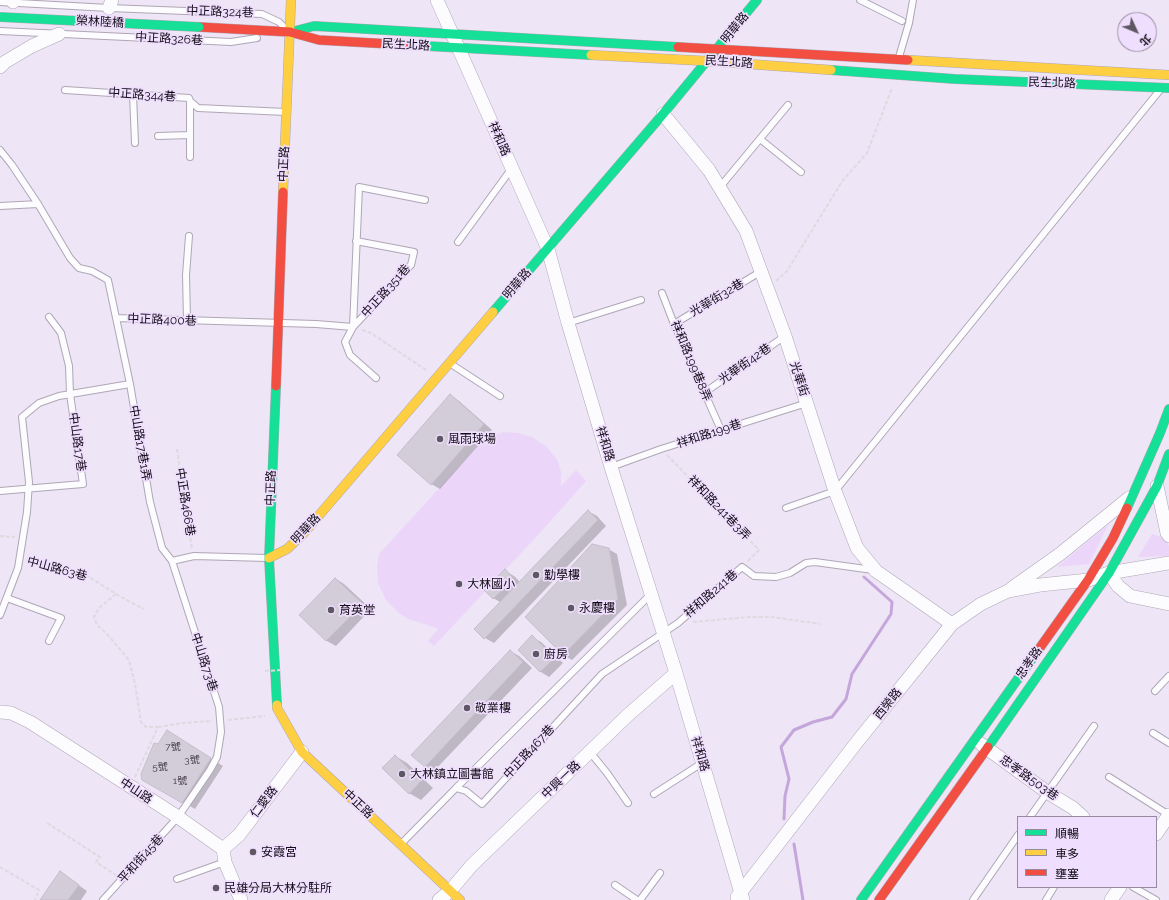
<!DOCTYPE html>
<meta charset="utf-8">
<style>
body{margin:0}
#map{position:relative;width:1169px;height:900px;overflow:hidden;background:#eee5f6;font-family:Raleway,"Noto Sans TC",sans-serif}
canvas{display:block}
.legend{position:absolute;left:1017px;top:816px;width:140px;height:72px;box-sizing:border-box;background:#efdefd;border:1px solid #968aa0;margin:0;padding:5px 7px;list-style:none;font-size:12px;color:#110b15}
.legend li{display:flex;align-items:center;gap:8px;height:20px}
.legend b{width:20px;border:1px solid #968aa0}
.north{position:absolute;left:1117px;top:12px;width:40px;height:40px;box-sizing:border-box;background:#efdefd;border:1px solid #968aa0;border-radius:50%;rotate:134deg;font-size:11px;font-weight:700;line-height:16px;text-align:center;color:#110b15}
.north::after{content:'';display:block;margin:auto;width:14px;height:18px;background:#5e5764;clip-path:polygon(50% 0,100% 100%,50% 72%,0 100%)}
</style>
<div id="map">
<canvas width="1169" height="900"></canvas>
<ul class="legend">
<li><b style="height:5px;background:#16e098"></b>順暢</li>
<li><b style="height:5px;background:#ffcf43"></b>車多</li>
<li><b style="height:5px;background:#f24e42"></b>壅塞</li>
</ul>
<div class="north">北</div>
</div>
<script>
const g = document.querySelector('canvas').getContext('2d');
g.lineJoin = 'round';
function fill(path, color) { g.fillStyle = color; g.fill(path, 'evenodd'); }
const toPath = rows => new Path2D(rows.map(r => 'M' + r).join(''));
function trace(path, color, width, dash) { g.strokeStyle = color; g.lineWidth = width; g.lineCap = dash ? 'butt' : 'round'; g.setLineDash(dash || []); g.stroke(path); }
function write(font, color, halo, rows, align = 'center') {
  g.font = font + ' Raleway,"Noto Sans TC",sans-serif'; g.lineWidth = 3.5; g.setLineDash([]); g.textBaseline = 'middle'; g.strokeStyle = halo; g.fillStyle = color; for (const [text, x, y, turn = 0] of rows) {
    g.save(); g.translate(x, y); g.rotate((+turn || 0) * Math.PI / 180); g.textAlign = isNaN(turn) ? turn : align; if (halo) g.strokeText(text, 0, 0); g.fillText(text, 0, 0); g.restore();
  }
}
const green = toPath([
 [504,432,518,433,532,437,546,446,558,461,561,472,561,486,576,470,586,481,539,534,434,646,428,641,438,629,425,624,410,620,399,613,386,600,378,583,377,567,379,554,486,437],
 [1108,525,1089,564,1057,567],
 [1152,534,1164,538,1169,546,1169,556,1138,557]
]);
const shadow = toPath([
 [450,395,459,401,492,430,440,489,431,484],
 [588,511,597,516,606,526,494,643,485,638,475,629,500,602,493,598,505,571,514,576,520,582],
 [608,549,617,554,627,605,572,660,563,655,527,617],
 [336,579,344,584,371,609,336,646,327,641,301,615],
 [532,637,541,642,563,663,549,677,541,672,519,650],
 [510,651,519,656,532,668,434,771,425,766],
 [179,739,223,766,195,809,143,779],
 [395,756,407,763,433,788,421,800,409,793],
 [60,872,87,891,81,900,41,900]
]);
const stream = toPath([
 [784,819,785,796,789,779,781,747,794,730,813,722,832,717,846,699,852,674,891,614,892,602,864,577],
 [794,844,803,900]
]);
const building = toPath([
 [450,394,484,424,431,485,397,455,450,394],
 [588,510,598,520,484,639,474,629,588,510],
 [592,544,609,548,618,599,563,655,525,617,592,544],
 [505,569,514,579,493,599,484,590,505,569],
 [335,578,363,604,326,641,299,615,335,578],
 [532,635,555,658,540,672,518,650,532,635],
 [510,650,523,662,425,767,411,755,510,650],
 [167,730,211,758,182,803,142,780,141,774,154,743,158,744,167,730],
 [395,755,421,781,409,794,382,768,395,755],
 [60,871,79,885,68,900,40,900,60,871]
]);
const path = toPath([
 [776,281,787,271,843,180,867,153,892,88],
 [362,330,371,333,426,370],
 [177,449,188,527,192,548],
 [667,455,759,550,747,562],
 [0,536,15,537],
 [27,561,86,575,116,594,99,608,94,617,97,625,107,634,129,660,135,684,141,722,146,727,158,727,135,777],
 [116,594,130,602,144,609],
 [693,622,749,617,772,617,820,624],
 [228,720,265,716],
 [158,727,183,723,212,721],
 [47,823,100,857,96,862,116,875],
 [0,867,39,890,35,900]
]);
const lane = toPath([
 [860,0,902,21],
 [0,2,109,8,262,14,279,22,284,27],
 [0,31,231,42,257,38],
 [899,57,909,23,913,0],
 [65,90,189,98,190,101,198,108,286,112],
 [133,95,135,143],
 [158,136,190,135],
 [760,139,801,172],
 [0,150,12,165,38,204,70,258,79,268,92,271,108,280,130,384,150,502,162,548,172,561,219,707,221,732,217,757,210,770,178,817,103,900],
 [190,157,190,101],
 [720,187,788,105],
 [0,206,38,204],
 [356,241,414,252,411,265,353,327,345,342,350,355,376,378],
 [458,242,512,168],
 [662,293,674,324,721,430],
 [116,318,316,324,353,327,359,187,425,200],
 [187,320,186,275,189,236],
 [568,323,641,300],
 [674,324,760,272],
 [451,364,500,396],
 [704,393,785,336],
 [611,467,661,449,807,403],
 [0,491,83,484,70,394,69,366,61,333,49,317],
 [786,508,835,491,1160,90],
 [172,561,194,556,267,558],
 [7,598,61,618,49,641],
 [0,615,18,568,27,512,29,482,22,417,39,403,59,396,130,384],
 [1155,691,1169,676],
 [1153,733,1169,743],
 [590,752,607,773,628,803],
 [1109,777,1169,815],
 [456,788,651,594],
 [654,794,702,763],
 [1030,817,1094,726],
 [401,844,456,788,466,791,482,804,602,674,678,623,742,567,754,576,776,577,790,573,806,563,815,562,873,570],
 [177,879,225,862],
 [615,885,637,900],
 [1133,887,1156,900],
 [640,900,660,873],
 [973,900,1018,835],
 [1046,900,1054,887]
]);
const street = toPath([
 [437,0,548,249,568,323,611,467,676,673,743,900],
 [13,2,14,0],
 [109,8,112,0],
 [0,67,5,62,32,46,59,34],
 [663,114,709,170,746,231,785,336,835,491,857,548,876,571,952,624],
 [1157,486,1167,533,1169,536],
 [1109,573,1118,586,1130,596,1169,604],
 [1012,588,1060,554,1129,498],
 [0,712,11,713,30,722,178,817,223,849,225,862,241,900],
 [981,744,1047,792,1073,808,1083,817],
 [1156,834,1169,815],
 [223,849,239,835,302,752],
 [737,897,857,742,952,624,981,604,1008,591,1040,585,1088,580,1109,573,1169,563],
 [439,900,450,891,472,865,628,715,676,673],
 [1111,900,1120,887]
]);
const fast = toPath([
 [291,32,314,26,678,47],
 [408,45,591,55],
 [831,70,955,79,1169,88],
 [493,312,663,114,757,0],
 [276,386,269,558,277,705],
 [1127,508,1160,433,1169,409],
 [988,747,1109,573,1157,486,1169,454],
 [861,900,1034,656]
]);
const slow = toPath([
 [591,55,707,61,831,70],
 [908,60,1169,75],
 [283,192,291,0],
 [269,558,287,549,303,534,493,312],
 [277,705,277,708,302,752,460,900]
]);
const jam = toPath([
 [199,27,290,32,319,40,408,45],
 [678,47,908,60],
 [276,386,283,192],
 [1034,656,1088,580,1113,538,1127,508],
 [879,900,988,747]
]);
const pathBridge = toPath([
 [265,671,282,670]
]);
const fastBridge = toPath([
 [0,17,199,27]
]);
const markers = [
 [440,439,4,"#5e5764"],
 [536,575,4,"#5e5764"],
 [459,584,4,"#5e5764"],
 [571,608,4,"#5e5764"],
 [331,610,4,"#5e5764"],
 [536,654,4,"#5e5764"],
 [467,708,4,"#5e5764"],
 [402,774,4,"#5e5764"],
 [253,852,4,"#5e5764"],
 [216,888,4,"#5e5764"]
];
const numberNames = [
 ["7號",173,747],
 ["3號",192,760],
 ["5號",160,767],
 ["1號",180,781]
];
const streetNames = [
 ["中正路324巷",220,12,2],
 ["榮林陸橋",100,22,3],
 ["明華路",735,28,-51],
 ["中正路326巷",169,39,3],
 ["民生北路",406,45,3],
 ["民生北路",729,62,4],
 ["民生北路",1052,83,2],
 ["中正路344巷",142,95,4],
 ["祥和路",499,139,66],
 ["中正路",284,164,-87],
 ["明華路",517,284,-49],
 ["中正路351巷",386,291,-48],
 ["光華街32巷",717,298,-31],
 ["中正路400巷",162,320,2],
 ["祥和路199巷8弄",691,361,67],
 ["光華街42巷",745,364,-35],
 ["光華街",799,379,72],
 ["祥和路199巷",709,434,-18],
 ["中山路17巷",77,442,82],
 ["中山路17巷1弄",140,443,80],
 ["祥和路",605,444,73],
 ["中正路",271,488,-88],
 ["中正路466巷",185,502,81],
 ["祥和路241巷3弄",719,508,46],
 ["明華路",306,529,-47],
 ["中山路63巷",57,569,15],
 ["祥和路241巷",711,594,-41],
 ["中山路73巷",204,662,72],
 ["忠孝路",1029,663,-55],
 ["西榮路",888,704,-51],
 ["中正路467巷",529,752,-47],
 ["祥和路",700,754,74],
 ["忠孝路503巷",1029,778,35],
 ["中興一路",561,780,-44],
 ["中山路",136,791,33],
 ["仁愛路",264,802,-53],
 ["中正路",358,804,43],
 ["平和街45巷",141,859,-48]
];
const poiNames = [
 ["風雨球場",448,439],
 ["勤學樓",544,575],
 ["大林國小",467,584],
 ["永慶樓",579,608],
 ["育英堂",339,610],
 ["廚房",544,654],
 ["敬業樓",475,708],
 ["大林鎮立圖書館",410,774],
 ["安霞宮",261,852],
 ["民雄分局大林分駐所",224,888]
];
fill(green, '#ebd6fa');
fill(shadow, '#0003');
trace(stream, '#c5a6db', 3);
fill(building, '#d3ccd9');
trace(building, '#c5bdcb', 1);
trace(lane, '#afa7b5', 8);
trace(street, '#afa7b5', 14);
trace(fast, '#afa7b5', 10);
trace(slow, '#afa7b5', 10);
trace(jam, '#afa7b5', 10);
trace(path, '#dddae0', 2, [4, 2]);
trace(lane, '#fcfbfe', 6);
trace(street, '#fcfbfe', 13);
trace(fast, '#16e098', 9);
trace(slow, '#ffcf43', 9);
trace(jam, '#f24e42', 9);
trace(fastBridge, '#afa7b5', 10, []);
trace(pathBridge, '#dddae0', 2, [4, 2]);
trace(fastBridge, '#16e098', 9);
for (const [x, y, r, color] of markers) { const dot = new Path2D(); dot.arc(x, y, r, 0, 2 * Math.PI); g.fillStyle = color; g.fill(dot); trace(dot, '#efdefd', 1.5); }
write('10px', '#423c47', null, numberNames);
write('12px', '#110b15', '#efdefd', streetNames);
write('12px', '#110b15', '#efdefd', poiNames, 'left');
</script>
